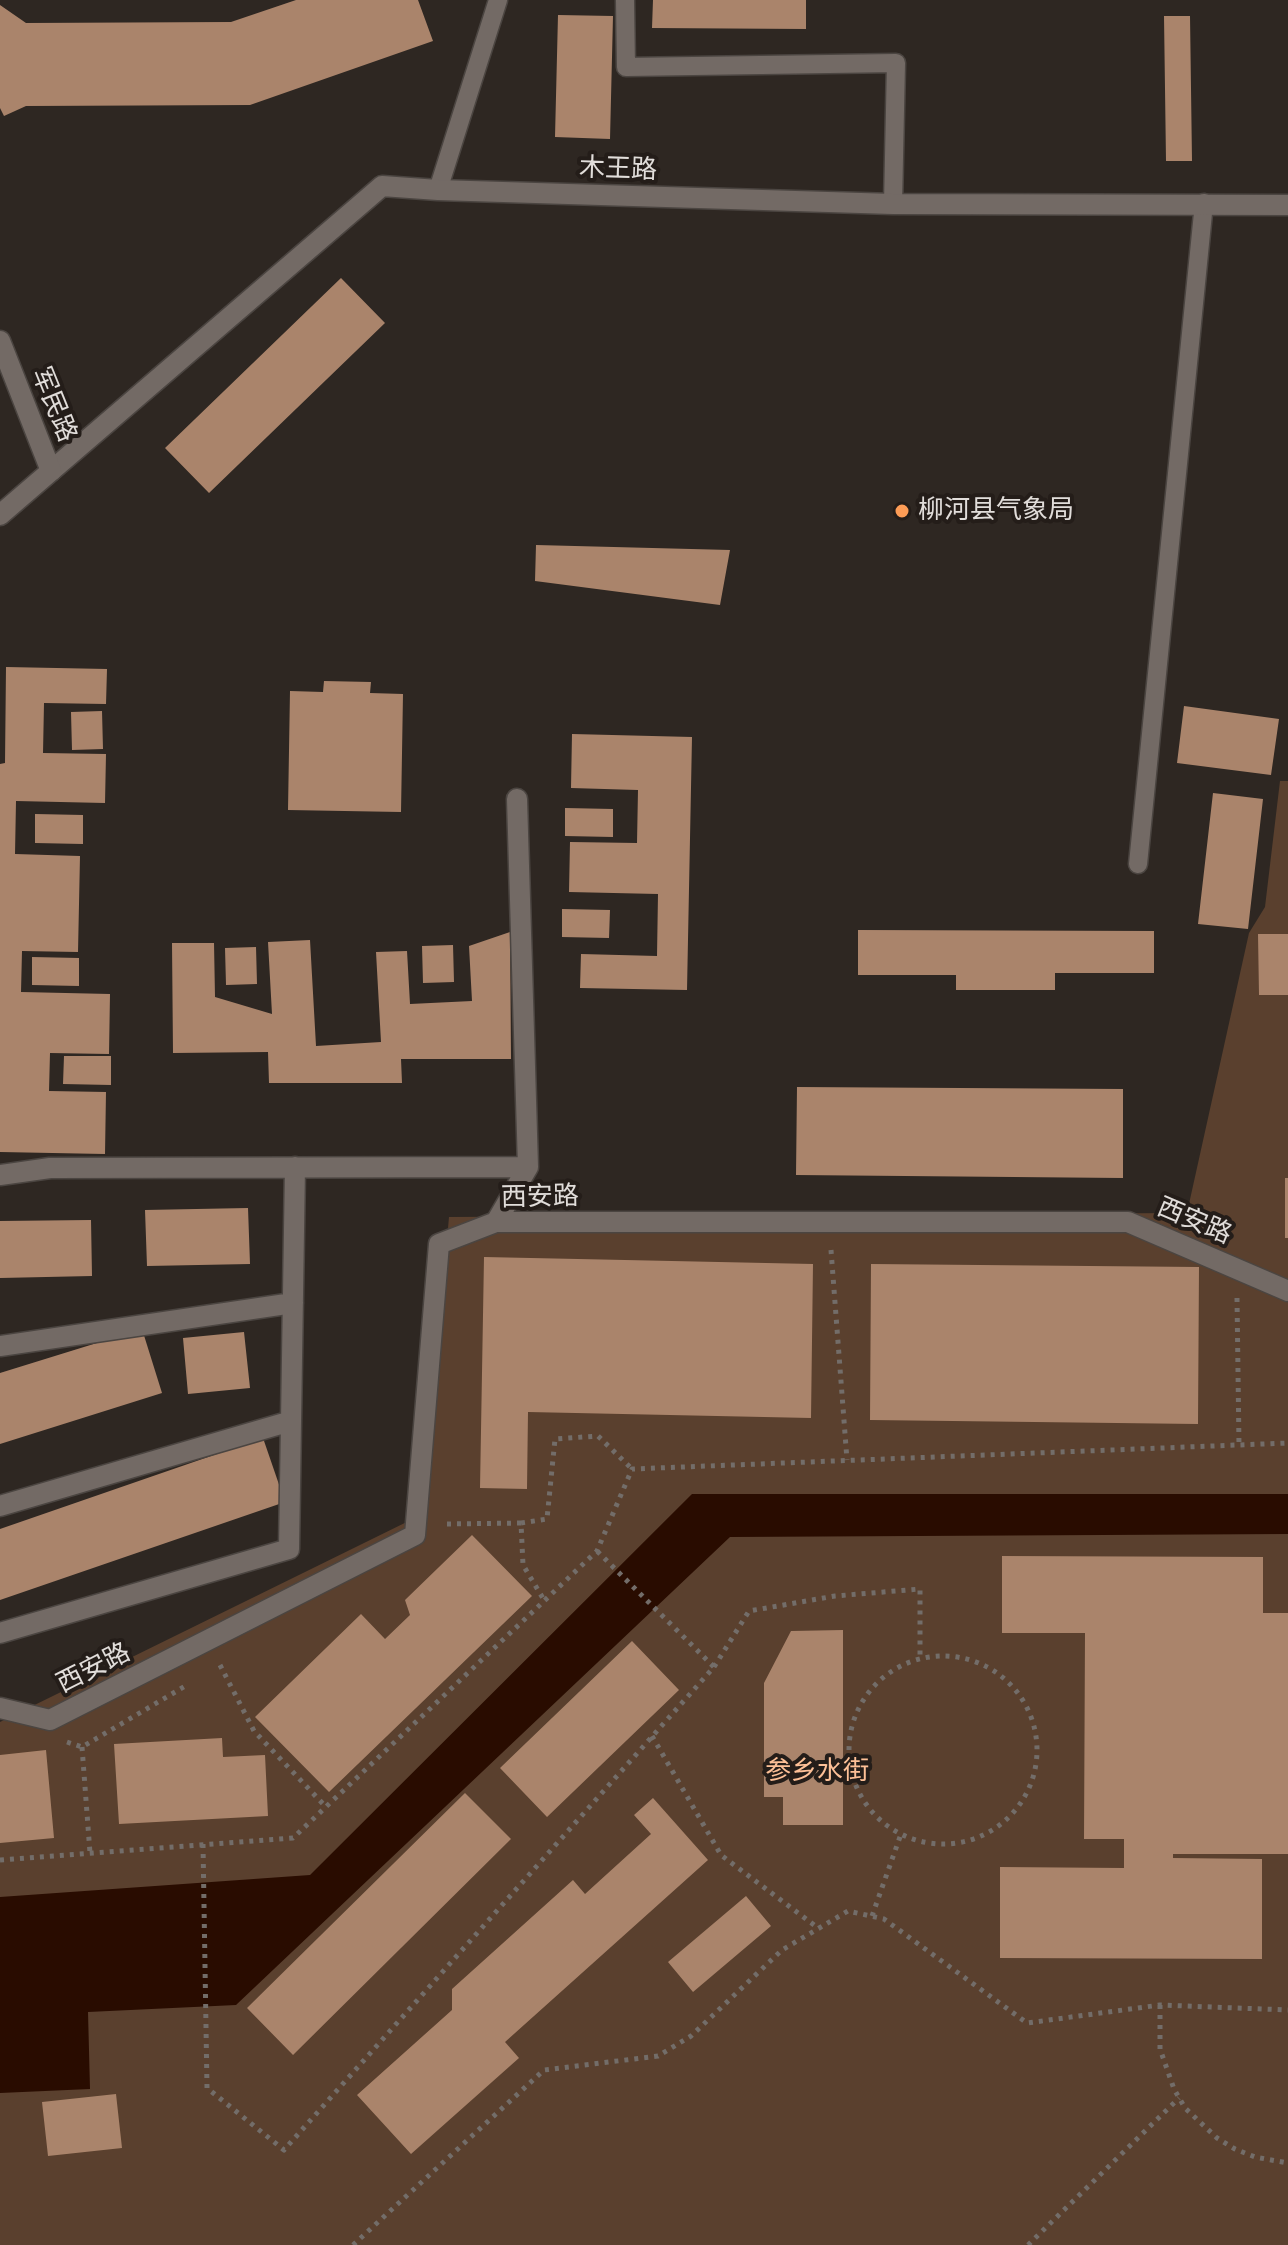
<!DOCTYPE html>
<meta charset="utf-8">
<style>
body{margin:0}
canvas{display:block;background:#2e2722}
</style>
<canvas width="1288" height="2245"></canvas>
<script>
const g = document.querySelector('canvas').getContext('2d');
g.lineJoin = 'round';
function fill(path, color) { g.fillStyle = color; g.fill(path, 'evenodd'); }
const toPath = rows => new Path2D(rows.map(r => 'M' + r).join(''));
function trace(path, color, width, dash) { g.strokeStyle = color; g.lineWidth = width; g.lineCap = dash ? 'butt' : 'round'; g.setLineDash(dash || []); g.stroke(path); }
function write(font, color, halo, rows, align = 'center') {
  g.font = font + ' "DM Sans","Noto Sans SC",sans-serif'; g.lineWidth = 8; g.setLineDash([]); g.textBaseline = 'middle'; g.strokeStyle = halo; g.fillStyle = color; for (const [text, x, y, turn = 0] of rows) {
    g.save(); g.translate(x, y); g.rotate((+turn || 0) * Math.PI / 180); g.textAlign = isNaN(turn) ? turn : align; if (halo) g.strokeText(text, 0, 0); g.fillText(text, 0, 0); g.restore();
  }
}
const green = toPath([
 [1280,781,1288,781,1288,2245,0,2245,0,1722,423,1514,449,1217,1187,1213,1249,933,1265,907]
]);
const water = toPath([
 [692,1494,1288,1494,1288,1534,730,1537,236,2005,88,2012,90,2089,0,2093,0,1897,310,1875]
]);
const building = toPath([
 [296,0,418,0,433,41,250,105,26,106,4,116,0,108,0,5,26,23,231,22],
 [653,0,806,0,806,29,652,28],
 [558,15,613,16,610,139,555,137],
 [1164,16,1190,16,1192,161,1166,161],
 [341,278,385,323,209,493,165,448],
 [536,545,730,550,720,605,535,581],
 [6,667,107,669,106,704,44,703,43,753,106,754,105,803,16,801,15,854,80,856,78,952,22,951,21,992,110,994,109,1054,50,1053,49,1091,106,1092,105,1154,0,1152,0,764,5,763],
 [324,681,371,682,370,693,403,694,401,812,288,810,290,691,323,692],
 [1184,706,1279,719,1271,775,1177,763],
 [102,711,103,749,72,750,71,712],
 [572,734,692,737,687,990,580,988,581,954,657,956,658,894,569,892,570,842,637,843,638,790,571,788],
 [1213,793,1263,799,1248,929,1198,924],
 [565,808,613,809,613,837,565,836],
 [35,814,83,815,83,844,35,843],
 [562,909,610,910,609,938,562,937],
 [858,930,1154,931,1154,973,1055,973,1055,990,956,990,956,975,858,975],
 [510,932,511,1059,401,1059,402,1083,269,1083,268,1052,173,1053,172,943,214,943,215,997,272,1014,268,942,310,940,316,1046,381,1042,376,952,407,951,410,1004,472,1001,469,946],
 [1258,934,1288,934,1288,995,1259,995],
 [453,945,454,982,423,983,422,946],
 [256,947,257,984,226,985,225,948],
 [32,957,79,958,79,986,32,985],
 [64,1056,111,1056,111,1085,63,1084],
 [797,1087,1123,1089,1123,1178,796,1175],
 [1285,1178,1288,1178,1288,1238,1285,1238],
 [248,1208,250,1264,147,1266,145,1210],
 [91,1220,92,1276,0,1278,0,1221],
 [484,1257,813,1264,811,1418,528,1412,527,1489,480,1488],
 [871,1264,1199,1267,1198,1424,870,1420],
 [142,1329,162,1393,0,1444,0,1373],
 [244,1332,250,1388,188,1394,183,1338],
 [263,1438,285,1502,0,1600,0,1529],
 [472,1535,532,1596,329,1792,255,1717,361,1614,385,1639,410,1615,405,1600],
 [1002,1556,1263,1557,1263,1613,1288,1613,1288,1854,1173,1854,1173,1858,1262,1859,1262,1959,1000,1958,1000,1867,1124,1868,1124,1839,1084,1839,1085,1633,1002,1633],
 [843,1630,843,1825,783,1825,783,1797,764,1797,764,1683,791,1631],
 [632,1641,679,1690,547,1817,500,1768],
 [222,1738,223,1757,265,1755,268,1816,119,1824,114,1744],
 [46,1750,54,1838,0,1843,0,1755],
 [465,1793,511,1839,293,2055,247,2008],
 [653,1798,708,1860,505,2042,519,2058,411,2154,357,2095,452,2010,452,1989,573,1880,585,1894,651,1834,634,1815],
 [746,1896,771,1926,693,1992,668,1962],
 [116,2094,122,2148,48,2156,42,2102]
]);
const path = toPath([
 [831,1250,847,1460],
 [1237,1298,1239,1445],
 [521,1523,547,1519,555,1439,598,1436,632,1469],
 [447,1524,521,1523,523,1565,544,1600],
 '849 1750a94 94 0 1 1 188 0a94 94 0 1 1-188 0Z',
 [220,1665,254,1731,326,1807],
 [714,1667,749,1611,835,1596,920,1589,920,1658],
 [652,1736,721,1855,818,1928],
 [67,1742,82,1747,187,1685],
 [82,1747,90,1853],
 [203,1844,207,2088,284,2150,714,1667,597,1551],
 [0,1860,293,1838,597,1551,632,1469,1288,1443],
 [872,1916,901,1834],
 [1160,2005,1160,2049,1174,2089,1185,2108,1217,2138,1235,2149,1255,2157,1288,2163],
 [353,2245,544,2070,658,2056,691,2036,782,1950,848,1911,884,1919,1027,2023,1160,2005,1288,2010],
 [1028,2245,1179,2098]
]);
const service = toPath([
 [625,0,626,67,896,63,893,204],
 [438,190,498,0],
 [1138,864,1204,203]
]);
const minor = toPath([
 [51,471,382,186,438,190,893,204,1288,205],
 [0,1175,50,1168,528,1167],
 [496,1222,528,1167,517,799],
 [0,1346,293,1303],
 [0,1506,291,1421],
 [0,1633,289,1549,295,1167],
 [0,1708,50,1720,415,1535,439,1244,496,1222,1128,1222,1288,1291]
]);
const tertiary = toPath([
 [0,341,51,471,0,515]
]);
const markers = [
 [902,511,8,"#fd9c56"]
];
const streetNames = [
 ["木王路",618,170,2],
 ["军民路",53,405,68],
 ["西安路",540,1198,-1],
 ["西安路",1194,1222,23],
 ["西安路",94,1669,-27]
];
const poiNames = [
 ["柳河县气象局",918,511]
];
const parkNames = [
 ["参乡水街",817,1772]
];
fill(green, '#5a402e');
fill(water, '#290c00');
fill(building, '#aa846b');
trace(service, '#4b4541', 21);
trace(minor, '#4b4541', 23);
trace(tertiary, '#4b4541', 23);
trace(path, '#736d69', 5, [4, 6]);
trace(service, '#736a65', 18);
trace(minor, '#736a65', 20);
trace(tertiary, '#736a65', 20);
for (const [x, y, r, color] of markers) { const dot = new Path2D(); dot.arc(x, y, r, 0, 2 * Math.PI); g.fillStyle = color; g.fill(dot); trace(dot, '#241d19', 3); }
write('26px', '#e1ddda', '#241d19', streetNames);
write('26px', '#e1ddda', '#241d19', poiNames, 'left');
write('26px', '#fdc097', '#241d19', parkNames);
</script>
